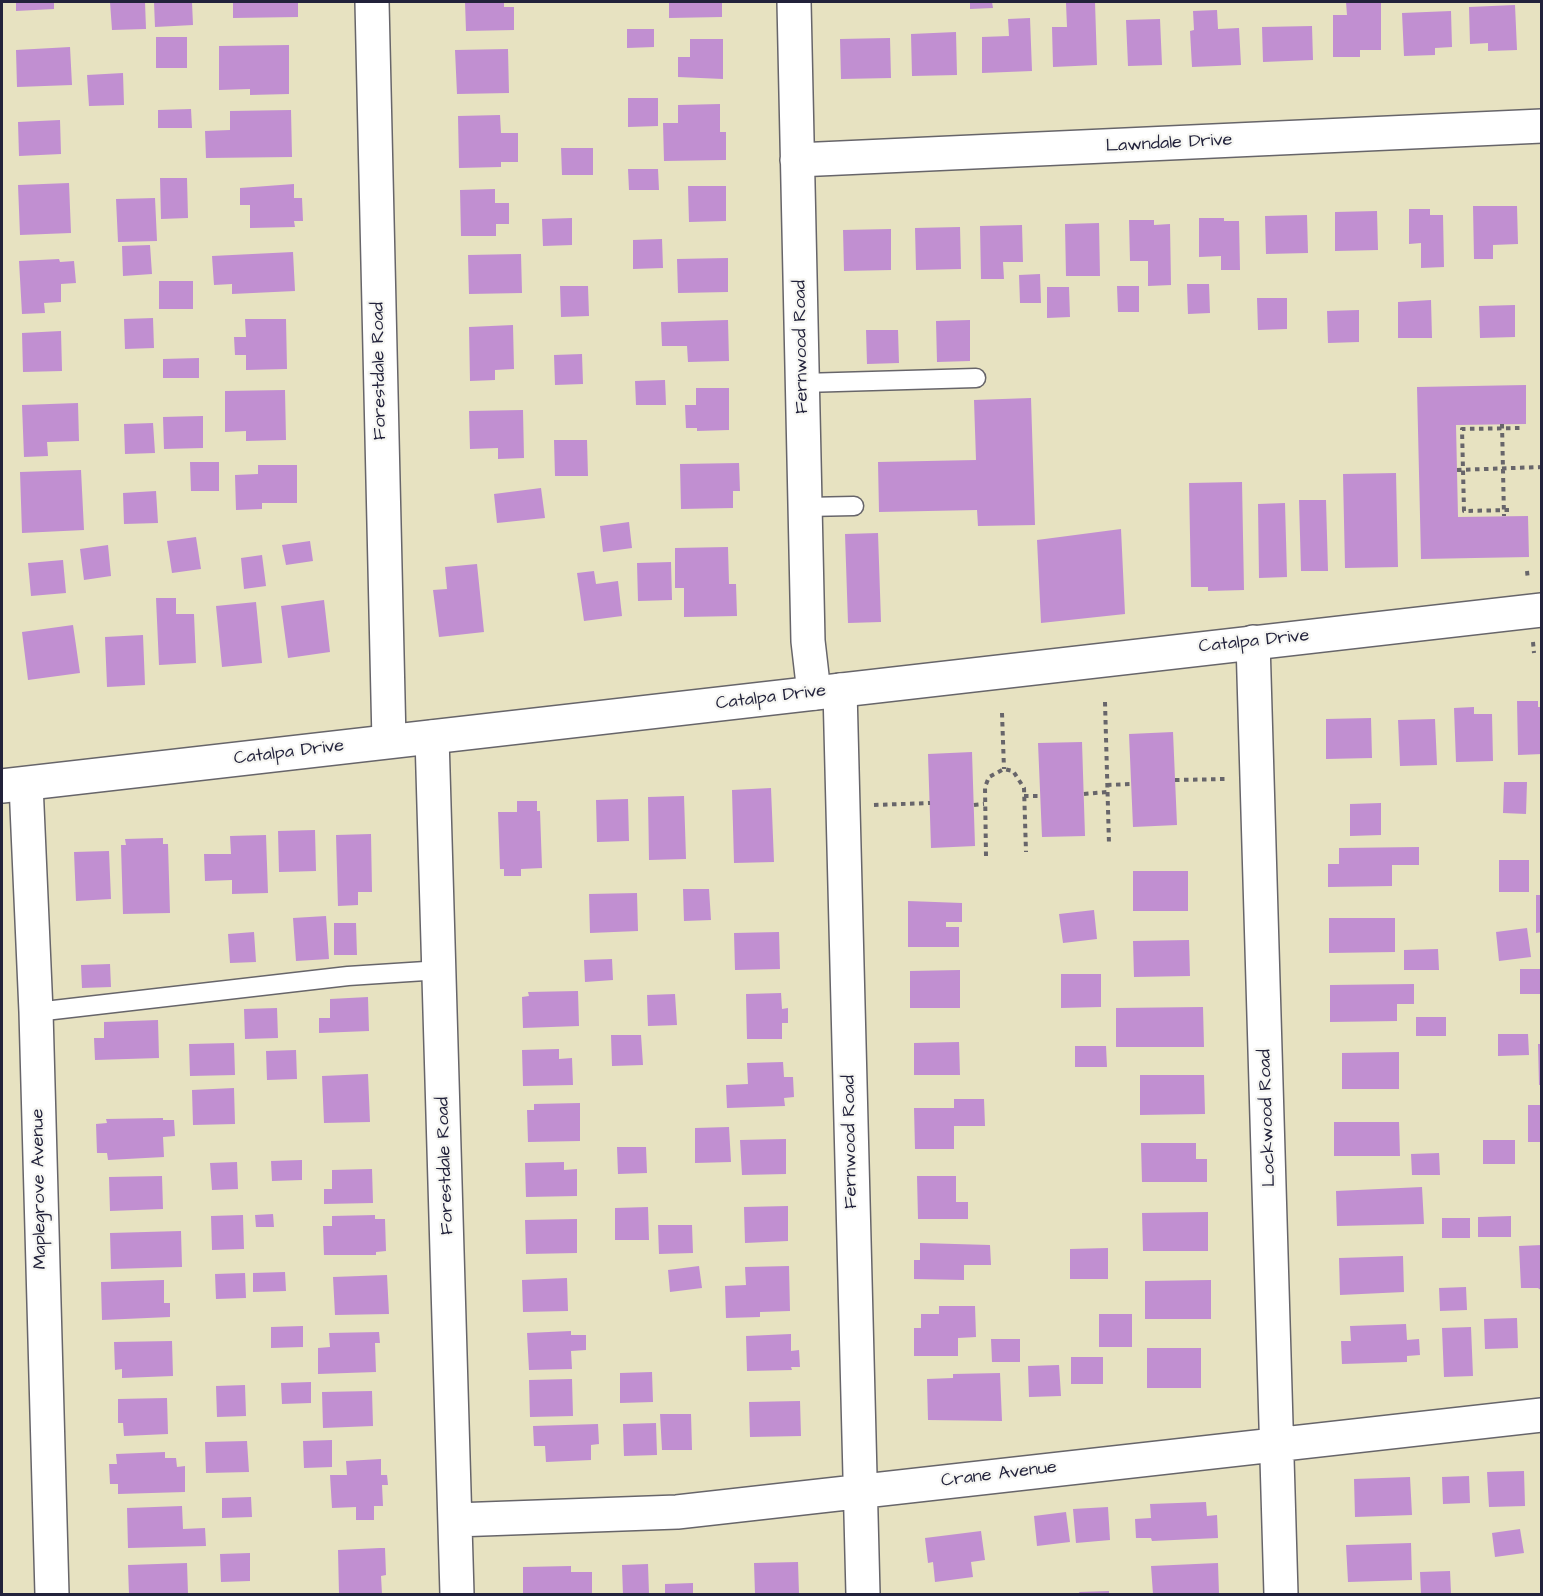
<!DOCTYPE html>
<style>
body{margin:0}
#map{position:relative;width:1543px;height:1596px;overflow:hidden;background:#e7e2c1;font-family:"Architects Daughter",sans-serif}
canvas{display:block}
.frame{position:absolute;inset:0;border:3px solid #22223b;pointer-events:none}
</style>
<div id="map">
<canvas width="1543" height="1596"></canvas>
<div class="frame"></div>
</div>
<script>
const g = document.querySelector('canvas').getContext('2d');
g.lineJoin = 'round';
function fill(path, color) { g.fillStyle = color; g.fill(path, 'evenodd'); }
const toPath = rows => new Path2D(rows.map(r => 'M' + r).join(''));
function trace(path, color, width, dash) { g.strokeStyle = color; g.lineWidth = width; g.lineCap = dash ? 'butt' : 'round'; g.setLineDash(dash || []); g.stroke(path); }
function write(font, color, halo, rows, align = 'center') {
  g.font = font + ' "Architects Daughter",sans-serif'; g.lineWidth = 4.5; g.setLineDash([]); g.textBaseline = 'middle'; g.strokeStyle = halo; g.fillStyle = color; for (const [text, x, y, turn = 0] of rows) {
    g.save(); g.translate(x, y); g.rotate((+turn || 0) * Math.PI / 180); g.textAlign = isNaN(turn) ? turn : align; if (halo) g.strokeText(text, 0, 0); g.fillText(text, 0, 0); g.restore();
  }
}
const building = toPath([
 [16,2,54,2,54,9,16,11],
 [110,2,145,2,146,29,112,30],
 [154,2,192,2,193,25,155,27],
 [233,2,298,2,298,17,233,18],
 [465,2,504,2,504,7,514,7,514,30,466,31],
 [669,2,722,2,722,17,669,18],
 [970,2,992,2,993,8,970,9],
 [1095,2,1097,65,1053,67,1052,27,1067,27,1066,3],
 [1346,2,1381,2,1381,50,1360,50,1360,57,1333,57,1333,15,1347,15],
 [1515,5,1517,50,1488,51,1488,43,1470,44,1469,7],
 [1217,10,1218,29,1239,28,1241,65,1192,67,1190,31,1194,30,1193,11],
 [1451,11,1452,47,1435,48,1435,55,1404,56,1402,13],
 [1030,18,1032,71,982,73,982,37,1009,36,1008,19],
 [1160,19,1162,65,1128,66,1126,20],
 [1312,26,1313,60,1263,62,1262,27],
 [627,29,654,29,654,47,627,48],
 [956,32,957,75,912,76,911,34],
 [156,37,187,37,187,68,156,68],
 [890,38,891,78,841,79,840,39],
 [690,39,723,39,723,79,678,77,678,57,690,57],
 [289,45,289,94,250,95,250,89,219,90,219,46],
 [70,47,72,85,17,87,16,50],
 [508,49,509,93,457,94,455,50],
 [123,73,124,105,89,106,87,75],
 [628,98,658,98,658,126,628,127],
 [720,104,720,132,726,132,726,160,664,161,663,123,678,123,678,105],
 [191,109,192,128,158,128,158,110],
 [291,110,292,157,206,158,205,131,230,130,230,111],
 [500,115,501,133,518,133,518,162,501,162,501,167,459,168,458,116],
 [60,120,61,154,19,156,18,122],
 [561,148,593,148,593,175,562,175],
 [628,169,658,169,659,190,629,190],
 [160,178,187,178,188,218,161,219],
 [69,183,71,233,20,235,18,185],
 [294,184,294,198,302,198,303,221,294,221,295,227,250,228,250,205,240,205,240,188],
 [688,186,726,186,726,221,689,222],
 [495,189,495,203,509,203,509,224,496,224,496,236,461,236,460,190],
 [155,198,157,241,118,242,116,199],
 [1473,206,1517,206,1518,244,1493,245,1493,259,1474,259],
 [1409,209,1430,209,1430,215,1443,215,1444,267,1421,268,1421,243,1409,244],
 [1377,211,1378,250,1335,251,1335,212],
 [1307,215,1308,253,1266,254,1265,216],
 [572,218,572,245,543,246,542,219],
 [1199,218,1224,218,1224,221,1239,221,1240,270,1221,270,1221,256,1199,257],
 [1129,220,1154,220,1154,225,1170,224,1171,285,1148,286,1148,261,1130,261],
 [1099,223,1100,276,1066,276,1065,224],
 [1022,225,1023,262,1003,262,1004,279,981,279,980,226],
 [960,227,961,269,916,270,915,228],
 [891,229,891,270,844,271,843,230],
 [662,239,663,268,633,269,633,240],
 [150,245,152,274,123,276,122,246],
 [293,252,295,291,232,294,232,284,214,285,212,256],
 [521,254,522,293,469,294,468,255],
 [728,258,728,292,678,293,677,259],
 [59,259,60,262,74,261,76,283,61,284,61,302,44,303,45,313,22,314,19,261],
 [1040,274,1041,303,1020,303,1019,275],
 [159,281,193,281,193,309,159,309],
 [1187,284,1209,284,1210,313,1188,314],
 [560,286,588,286,589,316,561,317],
 [1117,286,1139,286,1139,312,1118,312],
 [1047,287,1069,287,1070,317,1047,318],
 [1257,298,1287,298,1287,329,1258,330],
 [1431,300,1432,338,1398,338,1398,302],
 [1515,305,1515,337,1480,338,1479,306],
 [1359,310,1359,342,1328,343,1327,311],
 [153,318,154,348,125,349,124,319],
 [245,319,286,319,287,369,246,370,246,355,235,355,234,337,246,337],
 [728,320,729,361,688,362,687,346,662,346,661,322],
 [970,320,970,361,937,362,936,321],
 [513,325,514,369,495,370,495,380,470,381,469,327],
 [866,330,898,330,899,363,867,364],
 [61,331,62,371,23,372,22,333],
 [582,354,583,384,555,385,554,355],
 [199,358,199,378,163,378,163,359],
 [665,380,666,405,636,405,635,381],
 [1526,385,1526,424,1456,425,1458,517,1528,516,1529,557,1421,559,1417,387],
 [696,388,729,388,729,430,697,431,697,428,686,428,685,405,696,405],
 [285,390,286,440,246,441,246,431,225,432,225,391],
 [1031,398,1035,525,978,526,977,510,879,512,878,462,976,460,974,400],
 [78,403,79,441,47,442,48,456,24,457,22,405],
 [523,410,524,458,498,459,498,448,470,449,469,411],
 [203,416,203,448,164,449,163,417],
 [153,423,155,453,125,454,124,424],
 [554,440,587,440,588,476,555,476],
 [190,462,219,462,219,491,191,491],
 [739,463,740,491,733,491,733,508,681,509,680,464],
 [258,465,297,465,297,503,262,503,262,509,236,510,235,475,258,474],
 [81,470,84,530,22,533,20,472],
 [1396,473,1398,567,1345,568,1343,474],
 [1242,482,1244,590,1208,591,1208,587,1191,587,1189,483],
 [541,488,545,518,497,523,494,494],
 [156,491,158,523,124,524,123,493],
 [1299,500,1326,500,1328,571,1301,571],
 [1285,503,1287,577,1259,578,1258,504],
 [629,522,632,548,603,552,600,526],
 [1121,529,1125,614,1041,623,1037,540],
 [878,533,881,622,848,623,845,534],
 [196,537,201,569,172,573,167,541],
 [310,541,313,561,286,565,282,545],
 [108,545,111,576,84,580,80,549],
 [728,547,729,584,736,584,737,616,684,617,684,588,675,588,675,548],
 [262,555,266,586,244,589,241,558],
 [63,560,66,593,31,596,28,563],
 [671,562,672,600,638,601,637,563],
 [477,564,484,632,439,637,433,590,447,589,445,567],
 [594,571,596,584,618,581,622,616,584,621,577,573],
 [156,598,176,598,176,614,194,614,196,663,159,665],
 [324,600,330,652,288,658,281,606],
 [256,602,262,663,222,667,216,606],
 [73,625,80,673,28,680,22,632],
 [143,635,145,685,107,687,105,637],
 [1517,701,1538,701,1538,707,1542,707,1542,754,1518,755],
 [1474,707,1474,714,1492,714,1493,761,1456,762,1454,708],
 [1371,718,1372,758,1326,759,1326,719],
 [1435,719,1437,765,1400,766,1398,720],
 [1173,732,1177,825,1133,827,1129,734],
 [1082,742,1085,836,1042,837,1038,743],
 [972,752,975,846,931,848,928,754],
 [1504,782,1527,782,1526,814,1503,813],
 [771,788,774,862,734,863,732,790],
 [684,796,686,859,649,860,648,797],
 [628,799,629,841,597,842,596,800],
 [517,801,537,801,537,811,540,811,542,868,521,869,521,876,504,876,504,869,500,869,498,812,517,812],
 [1381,803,1381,835,1350,836,1350,804],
 [315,830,316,871,279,872,278,831],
 [371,834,372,892,358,892,358,905,338,906,336,835],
 [266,835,268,893,232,894,232,880,205,881,204,854,231,854,230,836],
 [163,838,163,844,168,844,170,913,123,914,121,845,126,845,125,839],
 [1419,847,1419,865,1392,865,1392,886,1328,887,1328,864,1339,864,1339,848],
 [109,851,111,899,76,901,74,852],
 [1499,860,1529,860,1529,892,1499,892],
 [1133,871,1188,871,1188,911,1133,911],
 [683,889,709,889,711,920,684,921],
 [637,893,638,931,590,933,589,894],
 [1536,895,1542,895,1542,932,1536,933],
 [908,901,962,903,962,922,946,922,946,927,959,927,959,947,908,947],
 [1094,910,1097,939,1063,943,1059,914],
 [326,916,329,959,296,961,293,918],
 [1329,918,1395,918,1395,952,1329,953],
 [334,923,356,923,357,955,334,955],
 [1527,928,1531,957,1499,961,1496,932],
 [254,932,256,962,230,963,228,934],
 [779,932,780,969,735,970,734,933],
 [1189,940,1190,976,1134,977,1133,941],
 [1438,949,1439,970,1404,970,1404,950],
 [612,959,613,980,585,982,584,960],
 [110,964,111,987,82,988,81,965],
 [1520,969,1542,969,1542,994,1520,994],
 [960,970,960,1008,910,1008,910,971],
 [1061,974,1101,974,1101,1007,1061,1008],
 [1414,984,1414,1004,1397,1004,1397,1021,1330,1022,1330,985],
 [578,991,579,1026,523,1028,522,997,529,996,528,992],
 [781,993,782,1009,788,1008,788,1023,782,1023,782,1039,747,1039,746,994],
 [675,994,677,1025,648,1026,647,995],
 [368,997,369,1031,319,1033,319,1018,330,1018,330,999],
 [1203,1007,1204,1047,1116,1047,1116,1008],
 [277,1008,278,1038,245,1039,244,1009],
 [1416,1017,1446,1017,1446,1036,1416,1036],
 [158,1020,159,1058,95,1060,94,1038,104,1038,104,1022],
 [1498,1034,1528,1034,1529,1055,1498,1056],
 [611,1035,641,1035,643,1065,612,1066],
 [959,1042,960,1075,914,1075,914,1043],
 [234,1043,235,1075,190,1076,189,1044],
 [1538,1044,1542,1044,1542,1085,1539,1085],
 [1075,1046,1106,1046,1107,1067,1075,1067],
 [559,1049,559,1059,572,1058,573,1085,523,1086,522,1050],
 [296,1050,297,1079,267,1080,266,1051],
 [1399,1052,1399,1089,1342,1089,1342,1053],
 [783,1062,784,1077,793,1077,794,1097,784,1098,785,1106,727,1108,726,1085,748,1084,747,1063],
 [368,1074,370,1122,324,1123,322,1076],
 [1140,1075,1204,1075,1205,1114,1140,1115],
 [234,1088,235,1124,193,1125,192,1090],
 [954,1099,984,1099,985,1126,954,1126,954,1149,915,1149,914,1108,954,1108],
 [580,1103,580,1141,528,1142,527,1110,534,1110,534,1104],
 [1528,1105,1542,1105,1542,1142,1528,1142],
 [163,1118,163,1120,174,1120,175,1136,163,1137,164,1157,108,1160,107,1153,97,1153,96,1124,107,1123,106,1119],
 [1334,1122,1399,1122,1400,1156,1334,1156],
 [729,1127,731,1162,695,1163,695,1128],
 [786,1139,786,1174,742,1175,740,1140],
 [1483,1140,1515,1140,1515,1164,1483,1164],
 [1141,1143,1196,1143,1196,1159,1207,1159,1207,1182,1142,1182],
 [617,1147,646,1147,647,1173,618,1174],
 [1439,1153,1440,1175,1412,1175,1411,1154],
 [302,1160,302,1180,272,1181,271,1161],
 [237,1162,238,1189,212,1190,210,1163],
 [564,1162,564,1170,577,1169,577,1196,526,1197,525,1163],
 [372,1169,373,1203,324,1204,324,1189,332,1189,332,1170],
 [162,1176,163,1209,110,1211,109,1177],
 [917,1176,956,1176,956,1202,968,1202,968,1219,918,1219],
 [1422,1187,1424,1224,1337,1226,1336,1191],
 [788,1206,788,1241,745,1243,744,1207],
 [648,1207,649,1240,615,1240,615,1208],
 [1208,1212,1208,1251,1143,1251,1142,1213],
 [273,1214,274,1227,256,1227,255,1215],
 [243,1215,244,1249,212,1250,211,1216],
 [375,1215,375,1219,385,1219,386,1251,376,1252,376,1255,324,1255,323,1226,332,1226,332,1216],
 [1511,1216,1511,1237,1478,1237,1478,1217],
 [1442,1218,1470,1218,1470,1238,1442,1238],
 [577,1219,577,1253,526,1254,525,1220],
 [658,1225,692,1225,693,1253,659,1254],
 [181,1231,182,1267,111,1269,110,1233],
 [920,1243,990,1245,991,1265,964,1265,964,1280,914,1279,914,1260,920,1260],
 [1542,1245,1542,1291,1538,1288,1521,1288,1519,1246],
 [1108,1248,1108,1279,1070,1279,1070,1249],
 [1403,1256,1404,1292,1340,1295,1339,1258],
 [699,1266,702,1288,670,1292,668,1270],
 [789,1266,790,1311,760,1312,760,1317,726,1318,725,1286,746,1285,745,1267],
 [285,1272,286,1291,253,1292,253,1273],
 [245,1273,246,1298,216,1299,215,1274],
 [387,1275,389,1314,335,1315,333,1277],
 [567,1278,568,1311,523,1312,522,1280],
 [164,1280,164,1303,170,1303,170,1317,102,1320,101,1282],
 [1211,1280,1211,1319,1145,1319,1145,1281],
 [1466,1287,1467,1310,1440,1311,1439,1288],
 [939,1306,975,1306,976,1337,958,1338,958,1356,914,1356,914,1328,921,1328,921,1314,939,1314],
 [1099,1314,1132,1314,1132,1347,1099,1347],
 [1517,1318,1518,1348,1485,1349,1484,1319],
 [1406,1324,1407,1340,1419,1339,1420,1355,1407,1356,1407,1362,1342,1364,1341,1341,1351,1341,1350,1326],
 [303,1326,303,1347,271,1348,271,1327],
 [1471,1327,1473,1376,1444,1377,1442,1328],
 [571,1331,571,1335,586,1335,586,1350,571,1351,572,1369,529,1370,527,1333],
 [379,1332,380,1343,375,1343,376,1372,318,1374,318,1348,330,1347,329,1333],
 [791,1334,791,1351,799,1350,800,1367,791,1367,792,1370,747,1371,746,1336],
 [991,1339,1020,1339,1020,1362,992,1362],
 [172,1341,173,1376,122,1378,122,1369,115,1370,114,1342],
 [1147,1348,1201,1348,1201,1388,1147,1388],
 [1071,1357,1103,1357,1103,1384,1071,1384],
 [1059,1365,1061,1396,1029,1397,1028,1366],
 [652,1372,653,1402,620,1403,620,1373],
 [1000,1373,1002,1421,928,1420,927,1379,953,1378,953,1374],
 [572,1379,573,1416,530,1417,529,1380],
 [311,1382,311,1403,282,1404,281,1383],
 [245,1385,246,1416,217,1417,216,1386],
 [372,1391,373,1426,323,1428,322,1392],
 [167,1398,168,1434,124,1436,123,1423,118,1423,118,1399],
 [800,1401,801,1436,750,1437,749,1402],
 [660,1414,691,1414,692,1450,662,1450],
 [656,1423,657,1455,624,1456,623,1424],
 [598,1424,599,1444,591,1445,591,1460,546,1462,545,1446,534,1446,533,1426],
 [332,1440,332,1467,304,1468,303,1441],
 [247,1441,249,1472,206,1473,205,1442],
 [165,1452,165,1458,176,1458,177,1467,185,1466,185,1492,118,1494,118,1484,110,1484,109,1464,117,1464,116,1454],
 [381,1459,381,1475,387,1475,388,1485,382,1485,383,1506,374,1506,374,1520,356,1520,356,1507,332,1508,330,1475,347,1475,346,1461],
 [1524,1471,1525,1506,1489,1507,1487,1472],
 [1469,1476,1470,1503,1443,1504,1442,1477],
 [1410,1477,1412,1515,1355,1517,1354,1479],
 [251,1497,252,1517,222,1518,222,1498],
 [1206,1502,1207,1516,1217,1515,1218,1538,1152,1541,1151,1538,1136,1538,1135,1519,1151,1518,1150,1504],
 [182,1506,183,1529,205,1528,206,1546,128,1548,127,1508],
 [1108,1507,1110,1540,1076,1543,1073,1509],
 [1066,1512,1070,1542,1037,1546,1034,1516],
 [1520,1529,1524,1553,1495,1557,1492,1533],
 [981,1531,985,1560,971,1562,973,1577,935,1582,933,1562,928,1563,925,1538],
 [1411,1543,1412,1580,1348,1582,1346,1545],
 [380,1548,385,1548,386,1575,381,1576,382,1594,339,1594,338,1550],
 [250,1553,250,1581,221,1582,220,1554],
 [798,1562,799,1594,755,1594,754,1563],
 [187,1563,188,1594,129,1594,128,1565],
 [1218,1563,1219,1594,1153,1594,1151,1566],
 [648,1564,649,1594,623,1594,622,1565],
 [571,1566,571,1572,592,1572,592,1594,523,1594,523,1567],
 [1450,1571,1451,1593,1421,1594,1420,1572],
 [693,1583,693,1594,665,1594,665,1584],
 [1109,1591,1109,1594,1080,1594,1079,1592]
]);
const path = toPath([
 [1502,424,1504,516],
 [1457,470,1542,467],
 [1509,510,1464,511,1462,429,1521,428],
 [1527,571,1528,580],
 [1533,642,1534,653],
 [1105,702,1109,844],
 [1002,713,1004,769],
 [1175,780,1226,779],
 [1107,785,1131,784],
 [1084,794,1107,792],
 [1024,796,1040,796],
 [874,805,930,803],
 [974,805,984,804],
 [986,856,985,787,989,777,1004,769,1013,771,1024,788,1026,852]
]);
const lane = toPath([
 [803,383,976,378],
 [806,507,854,506],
 [36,1012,348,976,441,970]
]);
const street = toPath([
 [372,2,389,741],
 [794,2,808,641,814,693],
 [797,160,1542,126],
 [1253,642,1281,1594],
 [840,690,863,1594],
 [432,737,457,1594],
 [26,784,36,1012,52,1594],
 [455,1520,677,1512,1542,1415]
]);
const secondary = toPath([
 [2,786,1542,610]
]);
const streetNames = [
 ["Lawndale Drive",1169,144,-3],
 ["Fernwood Road",802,347,-91],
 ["Forestdale Road",380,371,-91],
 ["Catalpa Drive",1254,642,-6],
 ["Catalpa Drive",771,698,-7],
 ["Catalpa Drive",289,753,-7],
 ["Lockwood Road",1268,1118,-92],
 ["Fernwood Road",851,1142,-91],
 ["Forestdale Road",446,1166,-92],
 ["Maplegrove Avenue",40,1189,-91],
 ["Crane Avenue",999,1475,-7]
];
fill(building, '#c18fd1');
trace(lane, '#67656a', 21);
trace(street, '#67656a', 36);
trace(secondary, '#67656a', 36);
trace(path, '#67656a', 4, [4.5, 4.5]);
trace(lane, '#fff', 18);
trace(street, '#fff', 33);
trace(secondary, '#fff', 33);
write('18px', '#22223b', '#f6f6f2', streetNames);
</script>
